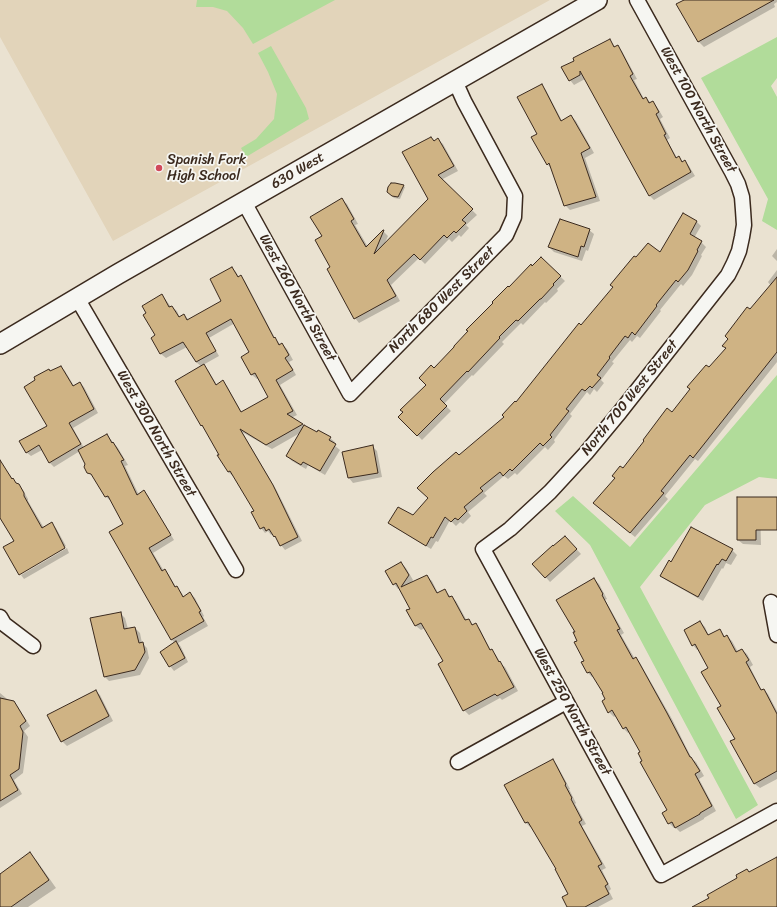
<!DOCTYPE html>
<style>
body{margin:0}
canvas{display:block;background:#eae2d1}
</style>
<canvas width="777" height="907"></canvas>
<script>
const g = document.querySelector('canvas').getContext('2d');
g.lineJoin = 'round';
function fill(path, color) { g.fillStyle = color; g.fill(path, 'evenodd'); }
const toPath = rows => new Path2D(rows.map(r => 'M' + r).join(''));
function trace(path, color, width, dash) { g.strokeStyle = color; g.lineWidth = width; g.lineCap = dash ? 'butt' : 'round'; g.setLineDash(dash || []); g.stroke(path); }
function write(font, color, halo, rows, align = 'center') {
  g.font = font + ' Sriracha,sans-serif'; g.lineWidth = 3.5; g.setLineDash([]); g.textBaseline = 'middle'; g.strokeStyle = halo; g.fillStyle = color; for (const [text, x, y, turn = 0] of rows) {
    g.save(); g.translate(x, y); g.rotate((+turn || 0) * Math.PI / 180); g.textAlign = isNaN(turn) ? turn : align; if (halo) g.strokeText(text, 0, 0); g.fillText(text, 0, 0); g.restore();
  }
}
const built = toPath([
 [0,0,550,0,113,241,0,37]
]);
const green = toPath([
 [197,0,335,0,253,44,243,28,227,11,213,7,196,7],
 [777,37,777,78,771,86,777,97,777,230,762,221,768,199,701,78],
 [271,46,306,108,309,119,246,157,241,148,256,139,274,119,277,94,268,72,258,53],
 [777,375,777,479,759,477,705,505,640,587,758,805,736,819,590,545,555,511,573,496,630,547]
]);
const shadow = toPath([
 [686,0,777,0,777,2,774,4,775,7,704,47,699,42,678,5],
 [610,40,616,48,617,47,622,51,637,79,634,80,644,99,646,98,651,103,653,102,657,107,663,117,660,119,670,138,667,140,677,158,679,157,683,162,685,162,689,166,695,176,654,200,649,195,585,79,574,85,570,80,576,61],
 [541,85,546,90,562,121,571,116,576,121,594,153,585,158,600,201,570,210,565,205,552,169,547,164,538,135],
 [431,138,435,141,438,140,443,144,458,171,441,180,477,215,466,225,469,228,461,237,459,235,452,242,449,239,425,264,419,258,391,285,400,301,359,323,355,318,332,267,323,236,342,200,347,204,358,224,355,225,368,247,383,231,388,236,384,245,430,199],
 [403,186,405,187,400,199,394,198,388,192],
 [684,214,697,222,701,226,694,238,701,242,706,247,701,255,702,256,692,275,683,286,681,284,660,310,661,311,640,338,637,336,632,342,630,340,612,362,614,363,601,380,604,383,597,392,594,389,590,395,587,392,570,414,572,416,554,440,555,442,548,450,545,447,517,475,515,473,508,479,504,476,484,493,487,496,468,512,471,516,463,524,460,522,456,526,450,520,438,542,436,541,431,549,394,527,389,523,413,517,430,498,460,457,505,417,581,327,637,259,660,254],
 [589,230,594,234,588,251,586,250,582,261,554,252,549,247],
 [777,249,777,261,772,256],
 [541,258,565,281,557,289,558,291,546,303,545,302,523,325,521,323,502,342,504,344,473,376,472,375,444,404,451,411,422,440,400,417,427,385,434,370,509,288],
 [232,268,236,272,239,277,241,277,245,281,276,340,281,345,282,344,287,349,293,360,289,362,296,375,280,385,297,415,291,418,317,433,330,438,335,442,334,445,340,450,325,475,308,465,306,469,292,461,287,456,300,433,272,449,242,432,277,491,302,541,285,550,281,545,279,541,273,534,271,535,268,531,265,533,261,528,255,511,234,475,233,476,228,472,220,455,205,429,201,425,202,367,196,362,187,347,166,358,161,354,152,338,156,336,162,295,166,300,171,307,172,307,177,311,180,318,184,315,189,320,222,301],
 [235,323,250,352,242,357,252,375,257,379,259,378,269,397,242,413,227,386,222,382,217,385,208,370,203,365,219,356,209,338],
 [777,270,777,362,698,461,695,459,665,496,668,499,635,537,599,508,623,469,672,413,709,368,727,349,750,311,771,286,768,282],
 [61,367,65,371,74,386,80,383,84,387,98,413,73,428,84,448,107,435,118,448,128,465,125,466,139,495,144,492,148,496,174,540,153,553,164,571,165,570,169,575,176,587,181,592,184,597,190,593,195,598,204,616,203,617,208,626,178,643,181,647,188,662,174,671,170,666,175,643,172,640,124,524,112,501,111,501,106,497,94,477,88,472,86,464,80,451,54,467,49,462,42,450,31,456,26,452,48,427,51,372],
 [372,446,377,451,382,477,353,483,349,478],
 [0,467,10,475,13,480,23,490,28,499,28,501,44,528,51,523,56,528,66,546,20,573,15,541,0,516],
 [760,503,761,545,743,544,738,540],
 [565,537,581,554,550,582,534,564],
 [67,548,69,553,24,579,21,575],
 [732,550,737,555,731,565,726,563,723,569,722,568,703,601,666,580,661,576,672,563],
 [401,563,406,568,413,580,410,584,427,576,432,581,438,593,444,590,451,597,456,601,467,621,469,620,474,626,476,625,480,629,491,651,496,655,501,664,505,667,518,691,502,700,500,698,469,715,464,710,444,662,425,628,421,630,416,626,408,611,411,609,400,588,398,589,394,584],
 [594,579,599,584,607,599,605,600,624,633,621,635,635,659,636,658,640,663,672,719,692,759,696,762,704,776,699,779,716,811,704,818,704,819,680,832,675,827,674,828,669,823,669,810,644,762,641,752,630,732,628,733,623,728,616,715,614,717,609,712,604,693,594,676,592,677,588,673,585,661,576,632],
 [120,613,125,618,128,629,135,628,140,633,142,643,147,648,149,658,140,675,109,681,105,677],
 [700,622,705,627,709,636,720,630,725,637,727,636,732,641,738,652,742,650,747,654,753,665,750,667,762,691,764,690,768,694,777,711,777,779,760,788,755,784,731,742,736,739,722,706,709,668,698,649,697,650,693,645],
 [95,691,100,695,113,721,67,746,62,741],
 [0,693,6,698,8,700,14,702,18,707,30,726,24,731,28,737,23,773,14,780,22,794,0,808],
 [553,760,557,765,570,789,569,789,576,803,575,804,586,824,582,826,606,868,602,870,611,889,609,891,613,899,598,907,568,907,570,894,557,869,532,826,530,827,526,823,505,785],
 [30,854,37,861,56,888,28,907,7,907,0,894,0,875]
]);
const building = toPath([
 [684,0,774,0,698,42,676,4,684,0],
 [610,39,614,47,618,45,633,74,630,76,643,99,646,97,649,103,653,101,659,112,656,114,666,134,664,135,676,158,679,156,682,162,685,160,691,172,649,196,580,71,580,75,569,81,561,67,574,61,573,58,610,39],
 [542,84,561,121,571,115,590,148,581,153,596,197,564,206,549,163,547,165,531,137,537,134,517,97,542,84],
 [431,137,434,141,438,138,454,166,438,175,473,209,462,220,466,223,456,233,454,231,447,238,444,235,420,260,414,254,387,280,396,296,354,319,327,269,330,267,315,240,322,236,310,217,342,198,354,219,351,221,366,247,383,230,384,230,374,254,428,199,402,152,431,137],
 [391,183,395,183,404,185,398,197,392,196,387,192,388,187,391,183],
 [683,213,697,221,690,234,702,241,697,250,698,251,688,270,678,282,676,280,656,305,657,306,635,335,632,332,628,338,625,336,609,357,610,358,597,375,601,378,592,388,590,386,585,391,582,389,566,409,569,411,550,435,552,437,543,446,540,443,512,471,510,469,503,476,500,472,480,488,483,491,464,507,467,511,458,520,455,518,451,522,445,517,433,538,431,537,426,546,388,523,398,507,413,515,428,498,417,488,433,472,456,452,459,455,504,417,502,415,515,401,516,402,579,323,581,325,613,287,610,285,634,256,636,257,648,243,660,252,683,213],
 [560,219,590,229,584,247,581,246,578,257,548,247,560,219],
 [541,257,561,276,553,284,554,285,541,299,540,299,518,321,516,320,499,337,500,338,468,372,467,371,440,399,447,406,417,436,398,417,403,412,400,410,426,385,419,378,431,365,434,368,454,347,454,346,468,331,466,330,493,303,492,302,508,286,509,287,531,264,532,266,541,257],
 [232,267,238,277,241,275,274,338,275,337,279,345,282,343,289,355,285,358,293,370,276,380,293,411,287,414,303,424,266,445,240,429,273,485,298,537,280,546,275,536,274,537,269,529,266,531,264,527,260,529,251,512,254,511,230,471,228,472,217,455,219,455,202,425,201,426,175,381,204,364,216,385,223,380,241,412,268,397,255,373,251,375,241,357,249,352,231,319,206,333,216,351,196,362,183,342,160,354,151,338,155,335,143,315,146,313,142,306,162,294,169,307,172,306,179,317,184,314,187,320,221,301,210,279,232,267],
 [777,277,777,352,693,458,690,455,661,491,664,493,630,533,593,503,615,478,612,476,620,466,623,468,644,441,643,440,667,408,672,412,690,389,687,387,706,365,709,367,726,348,722,346,728,339,725,336,747,307,750,309,777,277],
 [61,366,73,386,80,382,94,409,69,423,81,444,49,463,39,445,26,453,19,441,47,426,24,387,35,380,34,377,49,369,50,371,61,366],
 [304,425,317,432,318,430,331,437,329,440,336,444,320,471,303,462,301,465,286,456,304,425],
 [107,434,112,443,113,442,124,460,121,461,137,495,144,490,171,535,149,548,162,571,165,569,175,587,177,586,183,597,190,592,201,611,199,612,204,621,171,640,109,532,123,524,108,496,105,497,91,474,87,473,84,467,85,464,78,450,107,434],
 [373,445,378,473,348,478,342,452,373,445],
 [0,460,12,479,13,478,16,483,19,484,24,493,24,496,42,528,52,522,65,548,19,575,3,547,14,541,0,518,0,460],
 [737,497,777,497,777,530,756,530,756,540,737,540,737,497],
 [691,527,733,549,726,561,722,559,718,565,717,564,698,597,660,576,669,560,671,562,691,527],
 [565,536,577,549,545,578,532,564,553,545,553,546,565,536],
 [401,562,409,575,401,587,427,575,437,593,445,589,449,597,452,596,465,620,469,619,472,625,476,623,490,650,492,649,499,662,500,661,514,687,497,696,495,694,463,711,438,664,443,661,421,623,415,626,406,610,410,609,396,583,393,585,385,571,401,562],
 [594,578,603,594,602,595,620,629,617,630,633,659,636,657,667,713,690,757,691,757,700,771,695,774,712,806,700,813,700,814,675,828,672,822,668,824,662,813,667,810,640,762,642,761,638,753,640,752,626,727,623,729,612,710,608,713,602,701,605,699,602,693,603,693,590,672,587,673,581,662,584,661,574,642,577,641,573,632,575,632,556,600,594,578],
 [121,612,124,629,135,627,139,643,143,642,145,652,135,670,104,677,90,618,121,612],
 [700,621,708,635,720,629,724,637,727,635,736,652,742,649,749,660,746,662,761,690,764,689,777,714,777,771,754,784,730,741,735,739,717,708,721,706,701,672,708,668,695,644,692,646,684,630,700,621],
 [176,641,185,658,169,667,160,652,176,641],
 [96,690,109,716,61,742,47,715,96,690],
 [0,698,14,701,26,721,20,726,23,732,19,769,10,775,18,790,0,801,0,698],
 [553,759,566,784,565,785,572,798,571,799,582,820,579,822,602,864,598,866,608,884,605,886,609,894,585,907,567,907,562,897,568,894,555,869,556,869,528,822,525,823,504,785,553,759],
 [30,852,49,880,11,907,0,907,0,874,30,852],
 [777,857,777,907,692,907,709,898,707,895,737,878,736,875,747,869,749,872,777,857]
]);
const street = toPath([
 [637,0,732,172,738,184,742,197,743,210,744,225,742,237,739,251,734,263,728,275,620,412,586,453,550,492,510,529,483,549,661,875,777,811],
 [244,202,350,394,506,235,514,217,515,196,464,101,455,81],
 [77,298,236,570],
 [771,602,777,635],
 [0,617,4,624,33,646],
 [458,762,566,702]
]);
const secondary = toPath([
 [0,344,118,274,597,0]
]);
const markers = [
 [159,168,4,"#d1495b"]
];
const streetNames = [
 ["West 100 North Street",698,110,61],
 ["630 West",298,171,-30],
 ["West 260 North Street",297,298,61],
 ["North 680 West Street",442,300,-45],
 ["North 700 West Street",630,398,-51],
 ["West 300 North Street",156,434,60],
 ["West 250 North Street",572,712,61]
];
const poiNames = [
 ["Spanish Fork",167,160],
 ["High School",167,176]
];
fill(built, '#e2d4ba');
fill(green, '#b1dc9a');
fill(shadow, '#0003');
fill(building, '#cfb384');
trace(building, '#3b2a1e', 1);
trace(street, '#3b2a1e', 17);
trace(secondary, '#3b2a1e', 22);
trace(street, '#f6f6f2', 14);
trace(secondary, '#f6f6f2', 19);
for (const [x, y, r, color] of markers) { const dot = new Path2D(); dot.arc(x, y, r, 0, 2 * Math.PI); g.fillStyle = color; g.fill(dot); trace(dot, '#f6f6f2', 1.5); }
write('14px', '#3b2a1e', '#f6f6f2', streetNames);
write('14px', '#3b2a1e', '#f6f6f2', poiNames, 'left');
</script>
